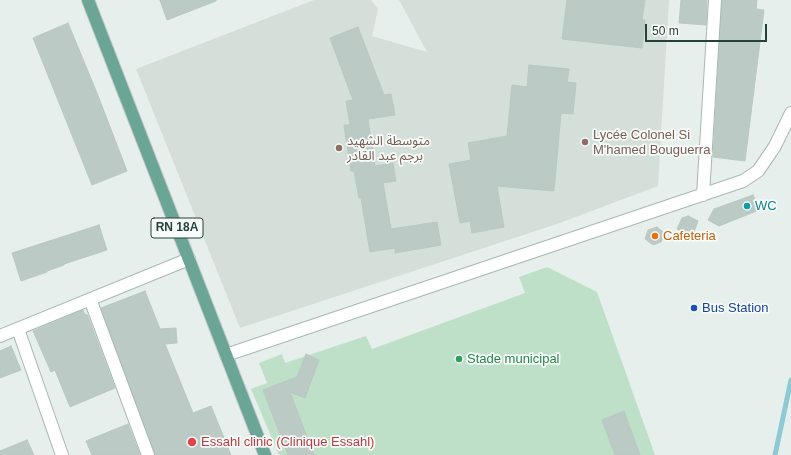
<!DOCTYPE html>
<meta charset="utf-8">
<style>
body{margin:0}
#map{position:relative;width:791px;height:455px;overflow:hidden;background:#e6efeb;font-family:Helvetica,sans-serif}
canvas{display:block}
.scale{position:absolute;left:645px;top:24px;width:122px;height:18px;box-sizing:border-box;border:2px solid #24423a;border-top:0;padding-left:5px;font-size:12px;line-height:14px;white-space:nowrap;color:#24423a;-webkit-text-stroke:3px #f7fbf9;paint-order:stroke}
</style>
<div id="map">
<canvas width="791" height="455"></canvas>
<div class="scale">50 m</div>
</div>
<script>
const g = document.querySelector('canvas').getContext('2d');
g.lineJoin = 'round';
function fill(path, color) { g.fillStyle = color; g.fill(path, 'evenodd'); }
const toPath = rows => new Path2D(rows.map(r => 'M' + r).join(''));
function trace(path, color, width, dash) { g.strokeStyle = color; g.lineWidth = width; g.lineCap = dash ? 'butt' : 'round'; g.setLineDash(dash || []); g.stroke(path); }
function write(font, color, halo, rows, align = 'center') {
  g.font = font + ' Helvetica,"Noto Sans Arabic",sans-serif'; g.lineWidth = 3.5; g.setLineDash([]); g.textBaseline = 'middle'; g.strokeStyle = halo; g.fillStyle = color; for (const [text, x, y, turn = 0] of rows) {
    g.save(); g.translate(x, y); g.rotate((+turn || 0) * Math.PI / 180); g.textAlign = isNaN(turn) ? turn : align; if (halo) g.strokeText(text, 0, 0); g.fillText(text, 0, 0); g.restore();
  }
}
const built = toPath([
 [314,0,371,0,378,9,372,36,427,52,399,0,669,0,658,186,557,224,240,328,136,69]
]);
const green = toPath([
 [547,267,597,292,655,455,279,455,251,389,267,383,259,363,282,354,285,363,366,336,372,349,525,293,519,277]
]);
const stream = toPath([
 [775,455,791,380]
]);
const building = toPath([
 [160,0,216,0,216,1,167,20,160,0],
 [567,0,645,0,642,20,645,20,642,48,562,39,567,0],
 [681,0,707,0,706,25,679,23,681,0],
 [722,0,757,0,756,9,764,10,745,161,713,157,722,0],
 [68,23,97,93,127,171,92,185,33,38,68,23],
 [358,27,384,95,391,94,395,115,368,119,375,166,393,163,396,181,383,183,391,229,437,222,441,245,395,253,395,248,370,252,361,198,359,198,354,171,351,171,344,125,350,125,346,101,353,100,330,38,358,27],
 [529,65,569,69,567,82,576,83,573,114,561,113,554,191,497,186,504,227,472,233,470,221,460,223,449,164,471,160,468,143,507,136,512,85,527,87,529,65],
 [753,195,759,210,719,226,708,220,714,209,753,195],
 [688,216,698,221,694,232,687,234,677,229,682,218,688,216],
 [99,225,107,250,64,264,64,265,47,271,47,272,21,281,12,253,99,225],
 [657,227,664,233,661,242,653,245,645,239,648,230,657,227],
 [145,291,160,329,176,328,177,343,165,344,193,413,211,406,231,455,155,455,101,308,145,291],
 [83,310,85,315,87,314,115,388,70,407,55,370,51,372,33,331,83,310],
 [11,346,21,370,0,378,0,351,11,346],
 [306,354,319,360,305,398,290,392,314,455,288,455,263,390,297,377,306,354],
 [624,411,640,455,615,455,602,420,624,411],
 [128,424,140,455,92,455,86,441,128,424],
 [27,440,34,455,0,455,0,451,27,440]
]);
const street = toPath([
 [703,195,715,0],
 [90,299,148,455],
 [18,329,62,455],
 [0,336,189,259],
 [226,355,743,181,758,171,775,146,791,113]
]);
const primary = toPath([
 [88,0,265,455]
]);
const markers = [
 [585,142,4,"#8d6e63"],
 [339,148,4,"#8d6e63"],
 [747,206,4,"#0f9aa8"],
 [655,236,4,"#e8710a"],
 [694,308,4,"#1a4fb4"],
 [459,359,4,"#2e9e5b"],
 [192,442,5,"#e0444e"]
];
const shields = [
 [177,228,52]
];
const shieldNames = [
 ["RN 18A",177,228]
];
const educationNames = [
 ["Lycée Colonel Si",593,135],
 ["M'hamed Bouguerra",593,150],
 ["متوسطة الشهيد",347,141],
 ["برجم عبد القادر",347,156]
];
const cultureNames = [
 ["WC",755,206]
];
const foodNames = [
 ["Cafeteria",663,236]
];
const transitNames = [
 ["Bus Station",702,308]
];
const leisureNames = [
 ["Stade municipal",467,359]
];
const healthNames = [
 ["Essahl clinic (Clinique Essahl)",201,442]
];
fill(built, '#d4dfda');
fill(green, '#bfe0c8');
trace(stream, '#8ec9d4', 5);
fill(building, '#bbcac4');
trace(building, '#b8c9c2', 1);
trace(street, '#a8b8b2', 14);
trace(primary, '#c2cac8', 14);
trace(street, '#fff', 12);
trace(primary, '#6aa596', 12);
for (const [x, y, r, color] of markers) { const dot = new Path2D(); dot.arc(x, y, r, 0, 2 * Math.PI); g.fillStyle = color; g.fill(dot); trace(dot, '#f7fbf9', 1.5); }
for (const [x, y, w] of shields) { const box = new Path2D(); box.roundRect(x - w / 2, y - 10, w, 20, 3); g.fillStyle = '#f7fbf9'; g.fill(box); trace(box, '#24423a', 1); }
write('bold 12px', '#24423a', null, shieldNames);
write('13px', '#785e54', '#f7fbf9', educationNames, 'left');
write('13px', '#0d838f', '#f7fbf9', cultureNames, 'left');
write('13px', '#c56008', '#f7fbf9', foodNames, 'left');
write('13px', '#164399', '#f7fbf9', transitNames, 'left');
write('13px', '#27864d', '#f7fbf9', leisureNames, 'left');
write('13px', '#be3a42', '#f7fbf9', healthNames, 'left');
</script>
